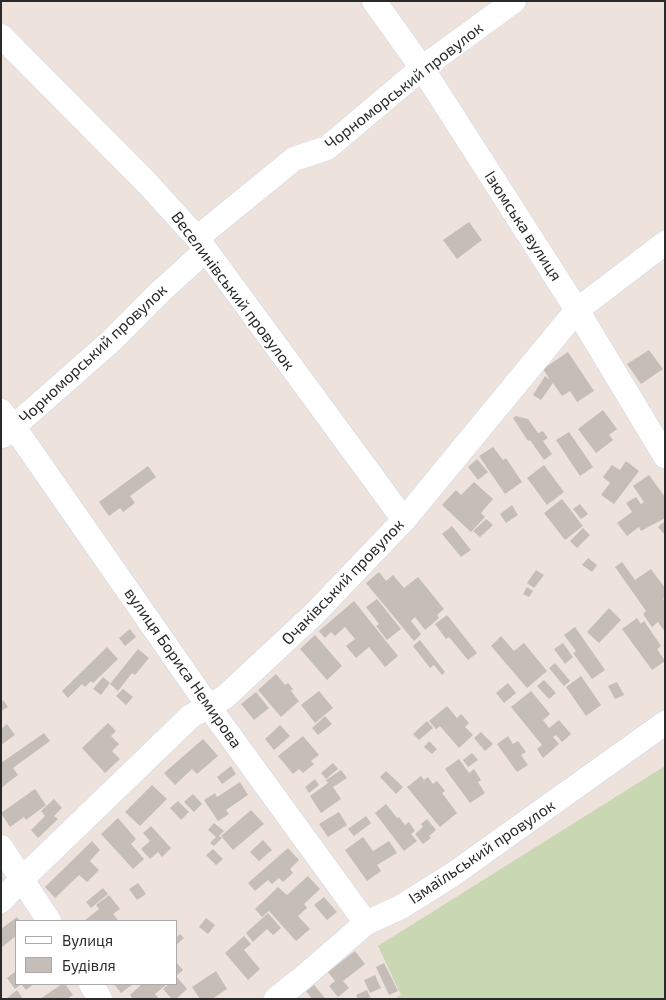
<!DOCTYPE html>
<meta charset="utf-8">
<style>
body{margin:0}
#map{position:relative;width:666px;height:1000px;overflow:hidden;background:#ede3dc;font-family:"Exo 2",sans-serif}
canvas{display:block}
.frame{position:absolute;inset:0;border:2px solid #2a2a2a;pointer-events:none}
.legend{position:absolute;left:15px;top:920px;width:162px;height:65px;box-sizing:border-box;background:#fff;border:1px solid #aaa;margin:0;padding:6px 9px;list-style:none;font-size:15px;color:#2a2a2a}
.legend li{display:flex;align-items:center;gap:10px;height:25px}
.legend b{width:25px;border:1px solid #aaa}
</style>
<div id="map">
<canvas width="666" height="1000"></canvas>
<div class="frame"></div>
<ul class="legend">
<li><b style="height:6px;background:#fff"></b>Вулиця</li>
<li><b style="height:14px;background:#c5bdb8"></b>Будівля</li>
</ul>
</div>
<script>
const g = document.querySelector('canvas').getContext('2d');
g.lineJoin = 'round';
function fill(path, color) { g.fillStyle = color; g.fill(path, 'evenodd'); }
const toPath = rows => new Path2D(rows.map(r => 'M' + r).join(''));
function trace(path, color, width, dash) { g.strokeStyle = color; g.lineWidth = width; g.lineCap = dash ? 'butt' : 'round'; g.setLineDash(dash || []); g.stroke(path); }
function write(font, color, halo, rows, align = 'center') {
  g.font = font + ' "Exo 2",sans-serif'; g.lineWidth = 4; g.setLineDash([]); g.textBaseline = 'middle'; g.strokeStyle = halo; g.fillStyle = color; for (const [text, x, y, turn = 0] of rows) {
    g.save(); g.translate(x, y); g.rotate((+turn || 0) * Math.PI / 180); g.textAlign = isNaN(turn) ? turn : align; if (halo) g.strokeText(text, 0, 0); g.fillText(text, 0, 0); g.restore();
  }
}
const cemetery = toPath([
 [665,766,665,999,398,999,397,997,401,995,378,946]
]);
const building = toPath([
 [469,222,482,240,457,259,443,240],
 [649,350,663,369,641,384,627,364],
 [568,352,594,391,577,402,570,391,562,396,553,383,541,400,533,395,545,376,550,380,543,369],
 [603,410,617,429,609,435,613,440,596,453,578,429],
 [516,416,528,419,538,433,543,431,548,438,543,441,552,454,544,460,530,440,528,441,513,418],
 [569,432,593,467,580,476,556,440],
 [493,447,503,460,506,458,522,482,505,494,479,456],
 [477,459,488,472,478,480,468,467],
 [626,461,639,471,614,504,601,495,610,483,603,477,612,465,620,470],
 [544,465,564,492,547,505,527,478],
 [148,466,156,477,130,496,135,503,123,512,120,508,109,516,99,502],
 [649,475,665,497,665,518,641,531,639,527,627,536,617,523,632,512,626,503,636,497,641,504,644,502,633,486],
 [474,482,493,499,481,513,485,517,471,532,442,505,456,490,461,495],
 [562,499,583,526,565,540,544,513],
 [580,504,588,514,581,519,573,509],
 [512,505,518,515,506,523,500,514],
 [486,519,493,525,480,537,473,531],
 [665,521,665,535,658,527],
 [452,526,471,550,461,557,442,534],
 [583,528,590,535,577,548,570,541],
 [588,558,597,565,592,572,582,565],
 [622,562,635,580,651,569,665,588,665,598,663,599,665,601,665,632,658,622,652,627,643,614,646,611,615,567],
 [536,570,544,575,534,588,527,583],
 [379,572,386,581,393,575,404,588,418,577,444,609,437,615,439,618,425,630,415,617,411,621,421,634,414,641,366,583],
 [527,587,533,591,529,597,523,594],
 [377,599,401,629,387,640,376,626,379,624,366,607],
 [354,601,398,656,385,667,369,647,356,658,346,646,355,639,345,627,335,636,331,632,325,638,319,631],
 [609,608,621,620,599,643,587,632],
 [447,615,477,653,468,660,449,637,446,639,435,624],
 [637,618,641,624,644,621,661,646,657,649,665,661,652,670,622,629],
 [575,627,605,670,592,679,573,653,576,651,564,635],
 [130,629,136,637,125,646,119,638],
 [315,635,342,666,327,680,300,649],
 [501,636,514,651,524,643,547,671,527,688,491,646],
 [420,640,445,672,442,675,434,665,430,668,413,646],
 [563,643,573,657,565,664,554,649],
 [107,647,118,659,93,683,91,681,85,687,82,684,68,698,62,691],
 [138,649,149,658,135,675,132,673,118,691,110,684],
 [555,663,570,681,564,686,549,668],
 [276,674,285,685,288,683,293,689,291,691,299,701,281,717,258,690],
 [581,676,601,705,586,716,566,687],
 [103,677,110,683,101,695,93,689],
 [544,680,556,693,549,699,537,686],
 [617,682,624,695,615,699,608,686],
 [508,683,516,693,504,703,496,693],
 [123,689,133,697,126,705,116,696],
 [319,691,333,708,315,723,301,705],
 [531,691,550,714,543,720,549,728,559,720,571,734,562,742,556,735,553,737,559,744,543,758,537,749,542,745,511,707],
 [256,692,269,708,254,720,241,704],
 [3,700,8,707,1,711,1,702],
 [447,706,457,718,461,714,469,723,465,727,473,735,459,748,440,726,436,729,429,721],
 [325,716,332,724,318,735,312,728],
 [427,721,433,728,419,740,413,734],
 [108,723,116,731,111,736,119,744,112,751,120,759,105,773,82,748],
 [7,724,15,735,1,745,1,729],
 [280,725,290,736,274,750,265,739],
 [481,732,493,744,485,751,474,738],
 [44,733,50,741,13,768,18,775,1,788,1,763],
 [303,736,319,755,311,761,314,764,303,773,299,769,293,774,278,756],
 [508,736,513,744,518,741,526,752,521,755,528,765,517,772,497,744],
 [203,739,218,756,197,774,192,769,175,785,164,773],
 [429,741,437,749,432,754,424,747],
 [472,753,478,760,468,767,463,760],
 [459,759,469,773,474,769,481,780,478,782,485,793,470,803,445,769],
 [333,763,338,769,326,779,321,773],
 [231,766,236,774,222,784,217,777],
 [341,770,347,778,333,787,341,799,321,813,310,796,328,783,326,780],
 [386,771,403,787,396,794,380,777],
 [421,776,424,780,428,777,433,784,437,781,445,791,442,793,457,813,440,827,407,787],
 [315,779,319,785,309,793,305,787],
 [240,782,248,795,226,810,229,814,218,821,204,800,215,793,217,797],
 [152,785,167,799,140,826,125,812],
 [35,789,46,805,26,820,24,817,10,827,1,813],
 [193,794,202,804,194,812,184,802],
 [54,799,62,808,54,816,58,819,38,838,31,830,45,816,41,811],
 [178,801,189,812,181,820,170,808],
 [386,804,397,818,399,817,405,825,409,822,415,831,411,834,417,841,404,851,375,813],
 [251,810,264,824,233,850,221,836],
 [339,812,347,825,328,837,319,824],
 [366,816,371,823,354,836,348,829],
 [118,818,136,839,131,844,144,859,133,869,101,834],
 [427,819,436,830,429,836,431,838,423,844,415,834,423,827,421,824],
 [214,823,224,831,219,836,222,838,214,846,210,843,216,837,208,830],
 [151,826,171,848,162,857,158,852,150,859,141,849,150,841,143,833],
 [363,837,373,851,389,841,397,853,377,865,381,871,367,881,345,850],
 [263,840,272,850,259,861,250,852],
 [92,841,100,850,90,861,99,870,87,882,79,875,55,898,45,887],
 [288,848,299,860,290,869,293,873,283,882,279,878,272,884,268,880,255,891,248,883],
 [213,849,223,859,216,865,206,855],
 [308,876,320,889,304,904,307,908,298,916,310,929,296,941,269,911,262,917,255,909,278,887,287,895],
 [138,883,146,894,137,900,129,889],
 [103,888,108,894,91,908,86,902],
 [109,895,120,909,113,914,118,920,116,921,84,921,99,909,96,905],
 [324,897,337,912,327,920,314,905],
 [268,913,281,928,273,935,267,929,253,942,246,933],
 [17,917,20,921,16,921,16,936,1,948,1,929],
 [206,918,215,925,208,934,199,927],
 [180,934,184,938,176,945,176,938],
 [244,936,251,944,244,950,260,969,248,980,225,953],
 [355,951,365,964,343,981,349,988,338,997,329,986,335,981,328,972],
 [176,962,183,970,176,976],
 [384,963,398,991,389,995,376,967],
 [16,971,16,984,34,984,26,990,21,984,15,989,7,978],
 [216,971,227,989,212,999,200,999,192,987],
 [375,975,381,988,370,993,364,980],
 [176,976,187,989,176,999,172,999,163,989,169,984,176,984],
 [62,984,65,984,73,995,67,999,40,999],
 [114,984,133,984,121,993],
 [142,984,167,984,155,994,159,999,133,999,130,995],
 [314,985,326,999,312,999,306,991],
 [17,990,23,999,6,999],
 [367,990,371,999,358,999,356,995]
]);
const minor = toPath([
 [374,1,422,68,577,310,665,456],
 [1,36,147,183,197,238,404,520],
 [197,238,294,159,327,148,422,68,514,1],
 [1,411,14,427,209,707,366,923],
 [3,436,110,342,160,292,205,251],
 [1,847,49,921],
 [1,901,22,879,191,716,225,697,315,613,404,520,577,310,665,243],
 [91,984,100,999],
 [276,999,300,980,366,923,401,907,452,875,665,723]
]);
const streetNames = [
 ["Чорноморський провулок",404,86,-38],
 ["Ізюмська вулиця",523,226,57],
 ["Веселинівський провулок",233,291,53],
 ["Чорноморський провулок",93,354,-43],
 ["Очаківський провулок",343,582,-46],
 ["вулиця Бориса Немирова",183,668,55],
 ["Ізмаїльський провулок",482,852,-34]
];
fill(cemetery, '#c9d7b2');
fill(building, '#c5bdb8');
trace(minor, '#d1d7e3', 25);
trace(minor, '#fff', 24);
write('16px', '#2a2a2a', '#fff', streetNames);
</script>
